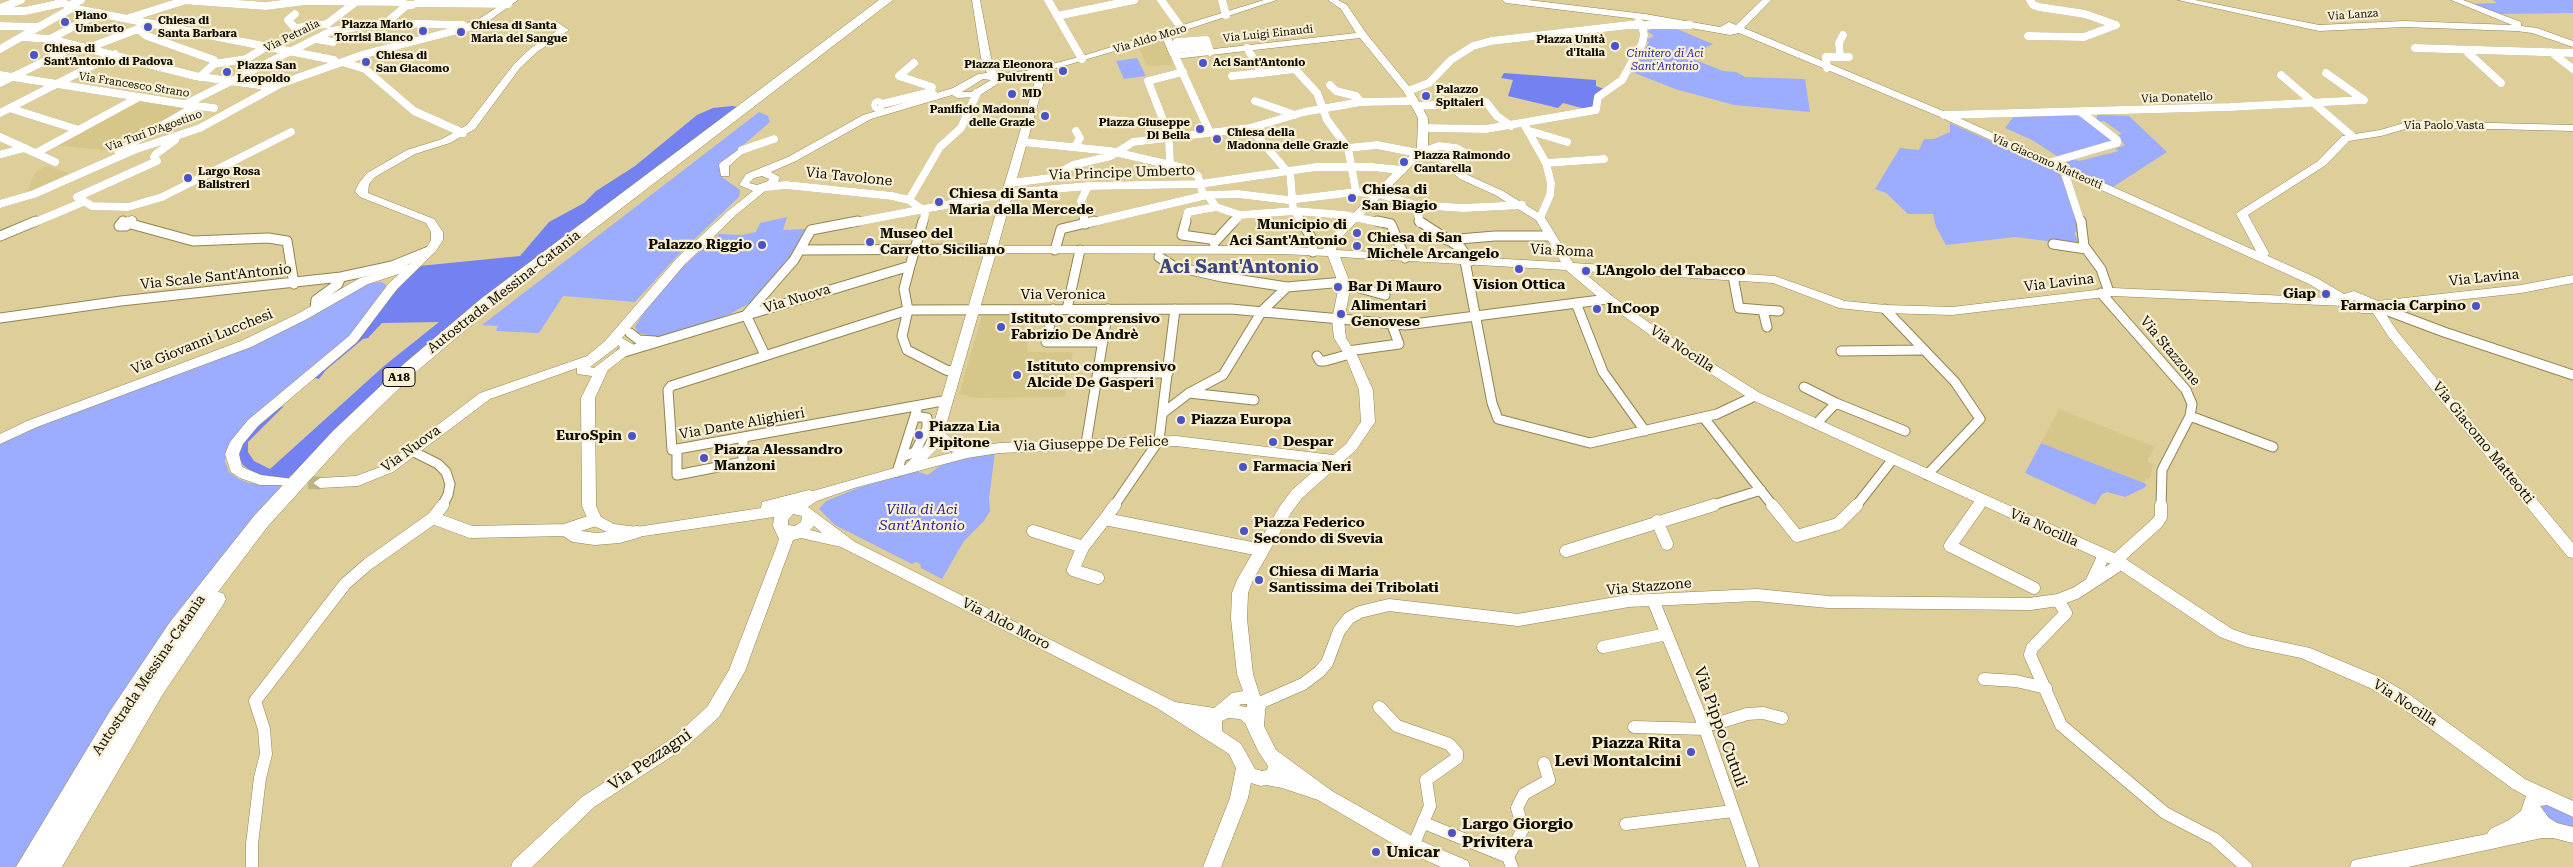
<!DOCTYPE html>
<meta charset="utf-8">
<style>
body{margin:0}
canvas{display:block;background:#decf9a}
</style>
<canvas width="2573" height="867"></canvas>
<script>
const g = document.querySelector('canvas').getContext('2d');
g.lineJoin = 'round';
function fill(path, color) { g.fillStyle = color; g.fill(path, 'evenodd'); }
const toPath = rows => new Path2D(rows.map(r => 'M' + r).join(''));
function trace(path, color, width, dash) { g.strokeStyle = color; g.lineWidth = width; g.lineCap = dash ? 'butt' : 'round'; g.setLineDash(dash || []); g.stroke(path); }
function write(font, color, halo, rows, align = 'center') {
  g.font = font + ' "Roboto Serif",serif'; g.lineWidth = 4.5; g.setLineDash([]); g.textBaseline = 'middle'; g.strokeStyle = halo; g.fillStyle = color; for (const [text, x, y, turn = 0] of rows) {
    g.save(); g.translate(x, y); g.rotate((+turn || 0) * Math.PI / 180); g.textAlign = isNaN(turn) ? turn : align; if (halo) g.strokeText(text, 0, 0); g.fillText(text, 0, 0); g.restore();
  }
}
const built = toPath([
 [1158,41,1164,42,1174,62,1170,65,1147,66,1139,47],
 [142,100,183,106,184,110,111,151,55,145,133,102],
 [47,166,69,173,27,194,32,178,37,171],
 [983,312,1023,313,1024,338,1028,338,1027,350,1031,352,1073,352,1065,397,976,398,959,394],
 [2059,409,2155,447,2147,462,2153,464,2150,479,2146,478,2144,483,2041,443]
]);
const green = toPath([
 [2493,0,2573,0,2573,13,2499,14,2472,4,2497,3],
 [1657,27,1672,27,1713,44,1688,57,1723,71,1736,72,1745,77,1805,79,1810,112,1734,105,1675,89,1632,72,1649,42,1645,40,1654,36,1647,31],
 [1137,58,1146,76,1124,79,1116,61],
 [759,112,768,116,770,122,726,160,720,169,722,177,740,190,739,197,679,254,635,302,563,296,539,333,496,331,498,326,482,325],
 [2076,115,2087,120,2112,139,2112,142,2057,156,2032,140,2005,128,2014,116],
 [2098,115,2129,116,2167,152,2113,187,2070,168,2066,164,2068,161,2074,159,2079,161,2119,151,2115,149,2125,145,2117,135,2122,134,2104,121,2099,122,2096,119],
 [1950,123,2059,172,2071,196,2082,231,2074,233,2078,239,2078,245,2016,237,1946,245,1936,227,1933,214,1908,214,1886,193,1875,189,1900,148,1919,150,1924,139,1934,139,1950,132],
 [787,217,783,230,805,229,791,259,768,287,750,303,730,314,663,338,638,333,635,327,647,307,678,271,719,234,742,235,756,232,760,223],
 [382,282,387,286,350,337,228,448,225,461,229,472,239,479,249,483,283,486,18,867,0,867,0,443,42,424,254,344,368,283],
 [2041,443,2144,483,2147,485,2144,488,2125,497,2107,492,2102,494,2095,505,2025,473],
 [995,453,989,498,990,511,984,521,964,541,942,579,921,568,920,564,916,562,912,564,835,525,819,509,826,501,858,488,916,471,928,475,938,467,950,462],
 [2548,804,2567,812,2573,818,2573,828,2563,829,2540,811,2542,806]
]);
const forest = toPath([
 [1504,73,1596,80,1596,86,1604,89,1595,95,1594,104,1589,110,1563,103,1558,108,1508,96,1513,80,1501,78],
 [732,106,739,107,561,241,290,479,264,477,252,472,243,465,239,458,240,447,246,435,276,409,284,406,248,442,248,452,254,461,270,469,384,366,439,322,382,323,368,338,363,339,326,370,319,379,315,378,419,266,520,256,549,222,584,203,596,191,635,166,697,115,713,108]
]);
const secondaryTunnel = toPath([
 [289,482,320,483]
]);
const streetFar2 = toPath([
 [59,0,72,8,334,60],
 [181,0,266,6,305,1,403,2],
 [1048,0,1082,59],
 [1161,0,1182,29],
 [1222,0,1226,15],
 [417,3,508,4],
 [68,6,81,0],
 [0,8,21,0],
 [0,11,25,11,62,3],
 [295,14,288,20,295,28,327,24,357,1],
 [1057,16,1134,0],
 [129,18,183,1],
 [386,23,407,5,412,5],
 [0,26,39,27],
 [138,29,147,36,214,60,214,64,200,77],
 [2028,36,2084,37,2116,25,2085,14,2039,7,2033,5,2030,0],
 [22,37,50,39,195,76,273,87],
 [50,39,99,13],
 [316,39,333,42],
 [1206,40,1208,46,1179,49,1177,42,1206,40],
 [1208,46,1210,52],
 [88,48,138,29],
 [1247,48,1262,73,1295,69,1317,93,1327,120,1348,148,1356,192],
 [2415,48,2573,53],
 [0,49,72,8],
 [2465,50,2501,83],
 [2551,52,2573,69],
 [1175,56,1210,133],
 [1840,56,1839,43,1843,35],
 [342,62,365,69,414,111,463,133],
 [914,63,899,76,932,87,931,92,935,96],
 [214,64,246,59,266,47],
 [1827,68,1826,57,1849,57],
 [0,75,196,106,118,151],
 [2281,75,2352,136],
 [1232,76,1262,73],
 [0,83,76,46],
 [1330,85,1336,91,1356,96,1361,102],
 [1408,91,1429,83,1451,60,1473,46,1491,41,1629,25,1690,25],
 [1255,101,1295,115],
 '875 105a3 3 0 1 1 6 0a3 3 0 1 1-6 0Z',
 [186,104,331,31,386,23,463,25],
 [882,104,931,92],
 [196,106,214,108],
 [1417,106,1486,102,1497,116,1511,126],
 [9,108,79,130],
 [0,113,115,54],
 [1944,115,2230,107,2364,100,2326,73],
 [1110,120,1166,124],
 [1524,124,1546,163,1551,183,1550,195,1540,218],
 [1250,128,1287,171],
 [1424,128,1486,129,1596,110,1598,97,1622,80,1642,44,1644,35,1642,25,1638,22],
 [1530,131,1567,142],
 [0,137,55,162],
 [1169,138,1170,164],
 [1170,138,1148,81,1183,72],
 [175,140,156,154,154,157,157,161,77,197,92,206,128,207,162,197,291,132],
 [1023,142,1110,151,1184,168,1198,176,1203,194,1209,197,1216,207,1240,215,1295,211,1344,215,1383,223],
 [1075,147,1080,138,1076,131],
 [1348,148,1377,145,1418,153],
 [742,150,774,139],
 [1428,150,1439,146,1456,148,1465,153],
 [36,153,139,97],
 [2,154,25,148],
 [1546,163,1604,159],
 [2048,163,2117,143,2117,140,2081,112],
 [1290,171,1293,208,1302,223],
 [2071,172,2066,177,2081,223],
 [1011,183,1050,178,1073,165,1111,156,1133,142,1250,128,1304,112,1361,102,1414,101],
 [767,187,786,185,892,196,909,200,923,210],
 [909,200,940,147,961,128,977,93],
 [0,204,34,194,134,150,200,128,280,84,365,54,473,26],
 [1416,205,1420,223],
 [33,223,83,202],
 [122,223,132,220,131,223],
 [851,223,1008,193,1088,186,1200,184,1316,167,1372,167,1402,170],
 [923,223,925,214,923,210],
 [1085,223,1081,201,1088,186],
 [1089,223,1207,195,1238,194,1288,200,1356,192,1379,194,1416,205,1463,208,1522,205],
 [1185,223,1188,212,1216,207],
 [1233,223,1240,215]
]);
const streetFar1 = toPath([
 [123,221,119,226,126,226,132,221],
 [1084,221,1085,224],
 [1186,221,1182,235,1217,240],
 [1301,221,1312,239,1313,252],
 [1377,221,1391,224,1405,258],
 [1419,221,1461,248,1471,261],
 [2081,221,2084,246,2101,269,2109,292],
 [131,224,193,241,268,238,287,241,294,284],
 [0,236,36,221],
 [1447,240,1495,236,1549,236],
 [1214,243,1234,221],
 [2053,244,2086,249],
 [801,250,992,249],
 [1055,250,1061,229,1094,221],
 [1159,257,1173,266,1222,277,1287,287],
 [1465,261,1492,403,1498,419,1590,443,1717,414,1755,396],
 [910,266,904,289,908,310,1231,309,1406,325,1608,299],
 [1733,276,1739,308,1763,310,1767,327],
 [1345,284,1385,295],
 [2101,293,2186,390,2192,404,2190,416,2162,470,2161,506],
 [1576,303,1603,372,1645,431],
 [2375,306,2444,332,2573,375],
 [315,309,316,300,338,284,341,277],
 [1053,309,1046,342,1103,342],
 [1067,309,1080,250],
 [1885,309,1955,382,1980,419,1927,475],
 [1763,310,1779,311],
 [746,315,794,260,811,230,858,221],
 [746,315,765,355],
 [0,318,121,301,341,277,392,266,429,251],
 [630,333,639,340,655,341],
 [1348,351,1399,344,1392,325],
 [1841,351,1922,350],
 [621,353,910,266,923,221],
 [1317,356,1320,361,1325,361,1350,354],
 [1098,373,1168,373],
 [1804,387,1836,403],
 [1189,393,1223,375,1262,311,1287,287,1344,282],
 [948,400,672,450,668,390,671,386,908,310,902,336,907,350,946,370,956,372],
 [1163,413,1189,393,1254,400],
 [2190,416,2273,447],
 [1704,418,1773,506],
 [1816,424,1836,403,1905,431],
 [1086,444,1108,309],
 [677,449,677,475,743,462,743,437],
 [412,451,438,464,446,472,450,484,448,495,442,506],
 [902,457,915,452,927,428,927,418,915,416],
 [897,472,918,406],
 [1114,506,1159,440,1175,309],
 [1710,506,1761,490],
 [1856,506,1893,459],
 [1979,506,1982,501]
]);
const street = toPath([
 [443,505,433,518,471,532,565,530,595,520],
 [1115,505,1105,519,1261,550],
 [1772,505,1797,536,1838,524,1857,505],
 [1979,505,1950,546,2034,588],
 [1657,521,1667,544],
 [565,530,574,536,595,539,619,537,637,532],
 [1033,531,1083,547],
 [1566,551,1714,505],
 [2116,560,2157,523,2161,517,2161,505],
 [1098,578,1073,570,1083,547,1105,519],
 [2091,583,2104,555],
 [1653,600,1703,723,1753,867],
 [2058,600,2066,613,2032,648,2030,655,2061,725,2165,813,2215,839,2246,867],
 [1603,647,1667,634],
 [1984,679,2016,681,2046,688],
 [1379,707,1397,726,1449,744,1457,753,1457,758,1426,780,1430,806,1413,846],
 [1257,712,1262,702,1303,684,1319,672,1327,663,1339,631,1349,618,1360,612,1389,605,1518,620,1628,601,1757,595,1828,602,2030,604,2058,600,2076,593,2122,563],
 [1703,723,1715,724,1747,714,1763,713,1782,718],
 [1634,727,1705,729],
 [1424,823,1508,857,1512,867],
 [1626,824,1733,811],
 [1508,857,1523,829,1517,808,1524,794,1549,780,1544,763],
 [252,867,252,844,260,778,266,754,264,729,255,701,345,584,368,564,433,518]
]);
const secondary = toPath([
 [508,0,518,0,486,23,557,22,569,30,537,52,520,68,475,129,450,143,415,154,375,177,369,184,368,193,434,219,443,232,443,240,436,251,397,289,357,342,258,426,243,444,239,454,242,467,261,475,293,479,295,482,293,485,260,485,240,478,231,472,225,454,230,442,248,420,349,336,389,283,399,274,368,284,307,319,251,347,37,427,0,444,0,434,27,421,241,341,299,313,360,278,410,264,427,247,431,240,431,232,426,223,360,197,355,191,359,183,367,173,407,150,442,139,467,125,514,64,531,48,558,30,545,27,477,29,469,22,479,19,508,0],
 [972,0,980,0,991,58,997,74,1026,71,1079,57,1264,0,1277,0,1170,35,1178,53,1356,33,1341,9,1328,0,1338,0,1347,5,1366,33,1413,91,1428,118,1428,147,1438,150,1468,175,1503,191,1544,216,1573,263,1775,276,1845,301,1885,305,1952,307,2113,288,2332,298,2309,284,1940,117,1739,33,1730,35,1645,20,1506,3,1502,0,1528,0,1645,14,1720,27,1729,22,1736,25,1762,0,1771,0,1744,28,1948,113,2256,251,2236,214,2238,212,2318,161,2342,136,2380,130,2411,121,2573,125,2573,131,2412,127,2381,136,2349,141,2326,165,2248,215,2269,253,2268,256,2317,278,2344,294,2354,291,2378,301,2521,285,2573,275,2573,283,2521,293,2382,308,2397,331,2573,543,2573,558,2568,557,2388,336,2373,313,2362,313,2347,309,2345,306,2113,296,1952,315,1885,313,1839,308,1773,283,1582,271,1612,296,1658,329,1760,393,2121,556,2232,629,2249,635,2310,648,2382,678,2410,695,2525,779,2573,801,2573,817,2547,805,2540,806,2549,818,2557,823,2573,827,2573,843,2553,838,2542,838,2408,867,2350,867,2352,861,2359,859,2487,834,2490,829,2509,820,2521,811,2526,796,2513,789,2398,705,2370,688,2301,658,2247,647,2220,637,2111,564,1750,399,1650,335,1604,302,1566,270,1340,257,1351,285,1344,320,1346,338,1358,357,1373,390,1375,422,1356,450,1302,498,1291,513,1253,580,1248,593,1247,619,1253,674,1265,712,1264,726,1276,750,1332,791,1419,840,1468,861,1470,867,1441,867,1407,852,1318,800,1282,788,1266,785,1261,786,1251,783,1248,798,1221,867,1203,867,1230,798,1236,768,1229,754,1157,708,841,547,801,538,793,540,745,671,719,717,686,747,594,807,532,867,511,867,513,861,582,797,674,737,707,707,729,670,776,548,779,539,773,526,774,517,637,537,611,534,590,524,582,506,581,398,592,376,577,374,577,368,490,399,393,472,358,486,320,488,313,483,320,478,356,476,383,466,480,393,587,356,605,341,677,258,729,210,753,191,739,185,746,174,788,157,863,115,953,88,978,74,987,73,981,58,972,0],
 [1162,37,1170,56,1175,59,1360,38,1404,92,1418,118,1417,148,1329,238,1323,249,1282,246,998,246,1047,71,1162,37],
 [1037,74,934,423,925,445,905,465,813,491,809,490,762,502,761,508,637,527,614,524,601,517,596,506,595,398,608,370,630,353,634,345,622,338,685,264,737,214,769,188,777,185,780,177,771,172,796,161,871,119,952,95,957,98,977,97,999,83,1000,79,1037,74],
 [983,79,991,80,971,92,962,92,983,79],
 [1424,153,1430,154,1460,179,1495,195,1536,220,1561,262,1336,250,1338,241,1424,153],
 [762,176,769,179,768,181,757,185,749,183,754,178,762,176],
 [996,253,1282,254,1328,256,1339,285,1332,320,1334,338,1346,357,1359,390,1361,422,1346,444,1333,455,1176,436,999,443,976,447,956,443,944,432,996,253],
 [2353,300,2368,304,2369,306,2356,303,2353,300],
 [619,345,620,348,594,368,590,367,619,345],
 [940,442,947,450,954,452,927,459,936,450,940,442],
 [1176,446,1323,463,1292,490,1280,506,1237,580,1232,593,1231,619,1237,674,1243,691,1232,693,1214,708,1175,702,855,542,808,507,817,501,854,488,967,458,999,453,1176,446],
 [793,514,802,516,801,522,795,526,788,525,788,520,793,514],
 [814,526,822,533,810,530,814,526],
 [1241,704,1247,704,1247,707,1239,706,1241,704],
 [1228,718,1240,719,1245,723,1258,751,1268,766,1267,770,1262,771,1255,769,1241,744,1222,731,1222,721,1228,718],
 [2178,0,2195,0,2319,25,2404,21,2512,25,2451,0,2463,0,2521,22,2521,26,2537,28,2573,41,2573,47,2532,33,2517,31,2404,27,2319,31,2178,0],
 [742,147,747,150,729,166,729,176,721,176,719,165,720,163,742,147]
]);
const highway = toPath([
 [879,0,893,0,494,306,417,371,347,439,268,526,218,592,223,593,226,599,223,605,163,694,62,867,16,867,110,711,170,622,254,516,333,431,405,363,482,298,879,0]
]);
const markers = [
 [65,22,5,"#4b53c9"],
 [148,27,5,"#4b53c9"],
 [423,31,5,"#4b53c9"],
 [461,32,5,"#4b53c9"],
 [1615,46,5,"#4b53c9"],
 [34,55,5,"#4b53c9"],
 [366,62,5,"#4b53c9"],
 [1203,63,5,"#4b53c9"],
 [1063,71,5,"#4b53c9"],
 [227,72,5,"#4b53c9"],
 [1012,94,5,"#4b53c9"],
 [1426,96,5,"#4b53c9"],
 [1045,116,5,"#4b53c9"],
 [1200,129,5,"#4b53c9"],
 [1217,139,5,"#4b53c9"],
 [1404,162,5,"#4b53c9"],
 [188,178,5,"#4b53c9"],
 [1352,198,5,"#4b53c9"],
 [939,202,5,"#4b53c9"],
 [1357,233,5,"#4b53c9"],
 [870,242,5,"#4b53c9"],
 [762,245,5,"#4b53c9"],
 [1357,246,5,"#4b53c9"],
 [1519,269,5,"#4b53c9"],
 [1586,271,5,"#4b53c9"],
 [1338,287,5,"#4b53c9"],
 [2326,294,5,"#4b53c9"],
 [2476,306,5,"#4b53c9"],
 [1597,309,5,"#4b53c9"],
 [1341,314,5,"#4b53c9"],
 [1001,327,5,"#4b53c9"],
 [1017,375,5,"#4b53c9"],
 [1181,420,5,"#4b53c9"],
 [919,435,5,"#4b53c9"],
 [632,436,5,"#4b53c9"],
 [1273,442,5,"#4b53c9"],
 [704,458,5,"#4b53c9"],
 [1243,467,5,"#4b53c9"],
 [1244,531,5,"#4b53c9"],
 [1259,580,5,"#4b53c9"],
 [1691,752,5,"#4b53c9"],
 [1452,833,5,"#4b53c9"],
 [1376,852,5,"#4b53c9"]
];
const farStreetnames = [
 ["Via Lanza",2353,15,-4],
 ["Via Luigi Einaudi",1268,34,-6],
 ["Via Petralia",292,36,-26],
 ["Via Aldo Moro",1150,39,-17],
 ["Via Francesco Strano",134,85,9],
 ["Via Donatello",2177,98,-2],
 ["Via Paolo Vasta",2444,126],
 ["Via Turi D'Agostino",154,131,-20],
 ["Via Giacomo Matteotti",2047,162,24]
];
const farPoinames = [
 ["Piano",75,16],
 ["Umberto",75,29],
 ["Chiesa di",158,21],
 ["Santa Barbara",158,34],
 ["Piazza Mario",413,25,"right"],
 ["Torrisi Blanco",413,38,"right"],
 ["Chiesa di Santa",471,26],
 ["Maria del Sangue",471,39],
 ["Piazza Unità",1605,40,"right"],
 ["d'Italia",1605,53,"right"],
 ["Chiesa di",44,49],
 ["Sant'Antonio di Padova",44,62],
 ["Chiesa di",376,56],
 ["San Giacomo",376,69],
 ["Aci Sant'Antonio",1213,63],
 ["Piazza Eleonora",1053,65,"right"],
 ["Pulvirenti",1053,78,"right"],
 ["Piazza San",237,66],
 ["Leopoldo",237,79],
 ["Palazzo",1436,90],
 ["Spitaleri",1436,103],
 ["MD",1022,94],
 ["Panificio Madonna",1035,110,"right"],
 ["delle Grazie",1035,123,"right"],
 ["Piazza Giuseppe",1190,123,"right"],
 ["Di Bella",1190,136,"right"],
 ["Chiesa della",1227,133],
 ["Madonna delle Grazie",1227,146],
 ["Piazza Raimondo",1414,156],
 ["Cantarella",1414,169],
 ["Largo Rosa",198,172],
 ["Balistreri",198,185]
];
const farParknames = [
 ["Cimitero di Aci",1665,54],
 ["Sant'Antonio",1665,67]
];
const shields = [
 [399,377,32]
];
const shieldNames = [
 ["A18",399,377]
];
const streetNames = [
 ["Via Principe Umberto",1122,173,-2],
 ["Via Tavolone",849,177,6],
 ["Via Roma",1562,251,3],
 ["Via Scale Sant'Antonio",216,277,-6],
 ["Via Lavina",2484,278,-6],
 ["Via Lavina",2059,283,-7],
 ["Autostrada Messina-Catania",504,292,-38],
 ["Via Veronica",1063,295],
 ["Via Nuova",797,299,-17],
 ["Via Giovanni Lucchesi",202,342,-22],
 ["Via Nocilla",1682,349,33],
 ["Via Stazzone",2170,351,50],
 ["Via Dante Alighieri",742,424,-10],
 ["Via Giacomo Matteotti",2483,443,51],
 ["Via Giuseppe De Felice",1091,444,-2],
 ["Via Nuova",411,449,-36],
 ["Via Nocilla",2044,528,24],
 ["Via Stazzone",1649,587,-5],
 ["Via Aldo Moro",1006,624,27],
 ["Autostrada Messina-Catania",149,675,-56],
 ["Via Nocilla",2405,703,33]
];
const poiNames = [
 ["Chiesa di",1362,190],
 ["San Biagio",1362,206],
 ["Chiesa di Santa",949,194],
 ["Maria della Mercede",949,210],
 ["Municipio di",1347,225,"right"],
 ["Aci Sant'Antonio",1347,241,"right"],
 ["Museo del",880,234],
 ["Carretto Siciliano",880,250],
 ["Chiesa di San",1367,238],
 ["Michele Arcangelo",1367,254],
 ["Palazzo Riggio",752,245,"right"],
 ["L'Angolo del Tabacco",1596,271],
 ["Vision Ottica",1519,285,"center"],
 ["Bar Di Mauro",1348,287],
 ["Giap",2316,294,"right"],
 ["Alimentari",1351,306],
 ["Genovese",1351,322],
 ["Farmacia Carpino",2466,306,"right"],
 ["InCoop",1607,309],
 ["Istituto comprensivo",1011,319],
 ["Fabrizio De Andrè",1011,335],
 ["Istituto comprensivo",1027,367],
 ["Alcide De Gasperi",1027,383],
 ["Piazza Europa",1191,420],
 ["Piazza Lia",929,427],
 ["Pipitone",929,443],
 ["EuroSpin",622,436,"right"],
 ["Despar",1283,442],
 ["Piazza Alessandro",714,450],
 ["Manzoni",714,466],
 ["Farmacia Neri",1253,467],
 ["Piazza Federico",1254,523],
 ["Secondo di Svevia",1254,539],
 ["Chiesa di Maria",1269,572],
 ["Santissima dei Tribolati",1269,588]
];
const parkNames = [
 ["Villa di Aci",922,510],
 ["Sant'Antonio",922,526]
];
const nearStreetnames = [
 ["Via Pippo Cutuli",1720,727,70],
 ["Via Pezzagni",650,760,-34]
];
const nearPoinames = [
 ["Piazza Rita",1681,743,"right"],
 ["Levi Montalcini",1681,761,"right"],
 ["Largo Giorgio",1462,824],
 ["Privitera",1462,842],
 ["Unicar",1386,852]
];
const districtNames = [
 ["Aci Sant'Antonio",1239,267]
];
fill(built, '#d7c689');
fill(green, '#9cacfe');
fill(forest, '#7382f0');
trace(secondaryTunnel, '#bfb283', 13, [13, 6]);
trace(streetFar2, '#928451', 8);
trace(streetFar1, '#928451', 11);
trace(street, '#928451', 13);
trace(secondary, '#928451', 1);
trace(highway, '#928451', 1);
trace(streetFar2, '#fff', 8);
trace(streetFar1, '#fff', 9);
trace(street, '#fff', 12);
fill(secondary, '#fff');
fill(highway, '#fff');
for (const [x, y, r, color] of markers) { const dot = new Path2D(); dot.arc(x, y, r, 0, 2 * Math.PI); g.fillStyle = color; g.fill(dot); trace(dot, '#f7f0d5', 2); }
write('11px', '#110c00', '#f7f0d5', farStreetnames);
write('bold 11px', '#110c00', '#f7f0d5', farPoinames, 'left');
write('italic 11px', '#2b1f9f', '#f7f0d5', farParknames);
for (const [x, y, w] of shields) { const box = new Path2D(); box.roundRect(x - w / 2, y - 9.5, w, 19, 4); g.fillStyle = '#f7f0d5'; g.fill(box); trace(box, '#110c00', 1); }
write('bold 12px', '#110c00', null, shieldNames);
write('14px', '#110c00', '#f7f0d5', streetNames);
write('bold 14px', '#110c00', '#f7f0d5', poiNames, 'left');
write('italic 14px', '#2b1f9f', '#f7f0d5', parkNames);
write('16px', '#110c00', '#f7f0d5', nearStreetnames);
write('bold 16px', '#110c00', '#f7f0d5', nearPoinames, 'left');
write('bold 19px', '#3d4581', '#f7f0d5', districtNames);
</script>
